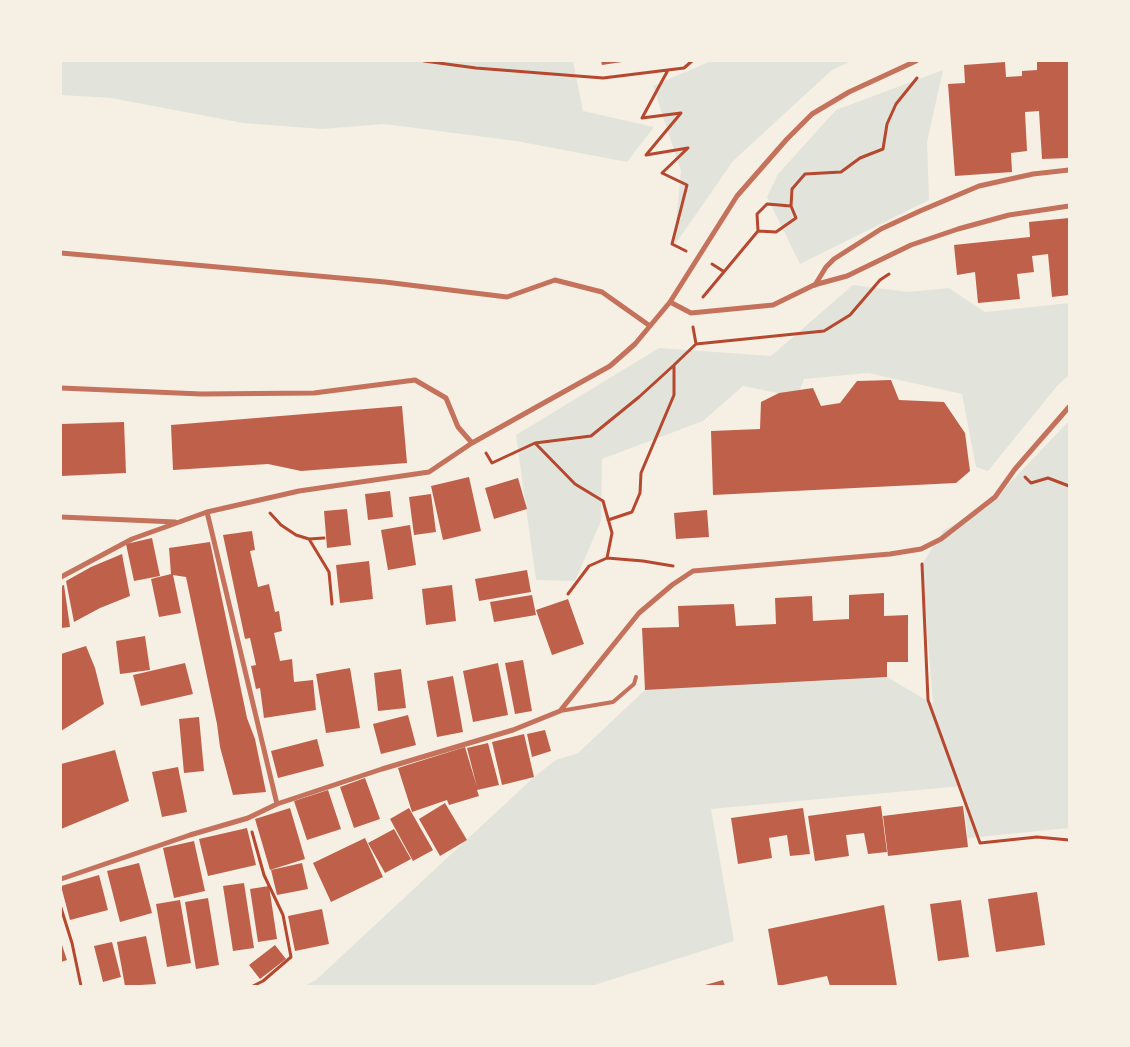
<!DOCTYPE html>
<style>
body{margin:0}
#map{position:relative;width:1130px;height:1047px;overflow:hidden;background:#f6efe4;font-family:Quicksand,sans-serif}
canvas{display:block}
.frame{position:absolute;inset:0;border:62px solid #f6efe4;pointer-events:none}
</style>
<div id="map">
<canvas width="1130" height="1047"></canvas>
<div class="frame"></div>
</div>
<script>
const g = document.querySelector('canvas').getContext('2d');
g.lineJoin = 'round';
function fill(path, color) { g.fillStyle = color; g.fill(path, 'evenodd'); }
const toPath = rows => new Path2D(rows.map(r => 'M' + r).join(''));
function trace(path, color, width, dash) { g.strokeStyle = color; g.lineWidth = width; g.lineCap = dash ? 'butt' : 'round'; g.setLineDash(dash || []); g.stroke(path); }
const green = toPath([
 [61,61,573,61,583,111,654,127,627,162,516,141,384,124,322,129,243,123,111,98,61,95],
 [711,61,852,61,832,70,733,161,674,246,681,171,653,86],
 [943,70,927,142,929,200,800,264,767,197,778,174,836,110],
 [853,285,909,292,949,288,985,312,1069,303,1069,375,1057,386,988,471,976,467,962,394,868,373,804,379,797,397,743,386,703,421,602,459,601,521,575,581,536,580,516,435,659,348,771,356],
 [1069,421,1069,828,968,838,962,786,711,809,734,941,591,986,304,986,316,980,534,777,556,760,578,753,645,690,887,677,933,704,922,564,944,530,986,508]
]);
const building = toPath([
 [601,61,622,61,622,62,602,65],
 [1037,61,1069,61,1069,158,1042,159,1039,111,1025,112,1027,151,1011,153,1012,172,955,176,948,84,965,83,964,65,1005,62,1006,77,1022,76,1022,71,1037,70],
 [1069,218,1069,295,1052,297,1048,254,1032,256,1034,272,1017,274,1020,299,978,303,975,272,957,275,954,245,1030,237,1029,222],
 [891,380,899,400,944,402,965,433,970,471,956,483,713,495,711,431,760,429,761,402,779,393,813,388,821,406,840,403,857,381],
 [402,406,407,463,301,471,268,464,173,470,171,425],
 [124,422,126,473,61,476,61,424],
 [469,477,481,531,443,540,431,486],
 [518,478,527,509,494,519,485,488],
 [390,491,393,517,368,520,365,494],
 [431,494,436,532,414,535,409,497],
 [347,509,351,545,327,548,324,511],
 [707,510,709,537,676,539,674,513],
 [410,525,416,565,388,570,381,530],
 [252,531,255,550,250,551,258,587,269,584,275,612,279,611,282,631,274,633,280,661,292,659,294,682,313,680,316,710,264,718,260,688,256,689,251,666,256,665,250,638,245,639,223,535],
 [152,538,160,576,134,581,126,544],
 [210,542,247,718,255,739,266,792,233,795,220,747,217,724,186,577,173,575,181,613,159,617,151,579,171,574,169,548],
 [122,554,130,596,100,608,74,622,66,581,91,567],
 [369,561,373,599,340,603,336,565],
 [527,570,531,592,479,601,475,579],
 [64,585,70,627,61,628,61,586],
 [452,585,456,621,426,625,422,589],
 [884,593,884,616,908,615,908,662,887,662,887,677,645,690,642,628,679,627,678,606,734,604,736,626,776,624,775,598,812,596,813,621,849,619,849,595],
 [532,595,536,615,494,622,490,602],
 [568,599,584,644,552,655,536,610],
 [145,636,150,670,120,674,116,641],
 [86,646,95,668,104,704,61,731,61,654],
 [523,660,532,711,515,714,505,663],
 [185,663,193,694,141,706,133,675],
 [498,663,508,715,473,722,463,671],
 [350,668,360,728,326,733,316,674],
 [401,669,406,708,378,711,374,673],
 [453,676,463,732,437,737,427,681],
 [408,715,416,745,381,754,373,724],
 [199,717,204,771,184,773,179,719],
 [545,730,551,751,532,757,527,734],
 [524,734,534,777,502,785,492,742],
 [317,739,324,766,278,778,271,751],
 [488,743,499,785,477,790,479,796,449,805,447,800,412,812,398,768,465,747,477,787,467,748],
 [115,750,129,801,61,829,61,764],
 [178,767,187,812,162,817,152,772],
 [365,778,380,819,354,828,340,787],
 [328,790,341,829,307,840,294,801],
 [445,803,467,840,440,856,419,819],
 [881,806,887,852,868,854,864,833,846,835,849,856,815,861,808,816],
 [963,806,968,847,888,856,883,816],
 [290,808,305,859,270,870,255,819],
 [409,808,433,850,413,861,390,819],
 [803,808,810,854,790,856,787,835,769,838,772,858,738,864,731,818],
 [247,828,256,865,208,876,199,839],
 [394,829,411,859,385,873,368,843],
 [365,838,383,877,331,902,313,863],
 [194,841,205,891,174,898,163,848],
 [139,863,152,913,120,922,107,871],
 [302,863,308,889,277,895,271,870],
 [99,875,108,910,70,920,61,886],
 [244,883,254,948,233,951,223,886],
 [269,886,277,939,258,942,250,889],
 [1037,892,1045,945,996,952,988,899],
 [208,898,219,965,196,969,185,902],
 [180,900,191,963,167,967,156,904],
 [961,900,969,957,938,961,930,904],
 [884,905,897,986,830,986,827,976,778,986,768,929],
 [322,909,329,944,295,951,288,916],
 [146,936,156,984,125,986,117,942],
 [61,942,67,960,61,962],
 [112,942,121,977,103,982,94,946],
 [275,945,286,959,260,979,249,965],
 [723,980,725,986,705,986,705,985]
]);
const path = toPath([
 [424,61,476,68,603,78,684,68,692,61],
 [668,70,642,118,681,113,646,155,688,148,662,173,687,185,672,244,686,251],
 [791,206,792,189,805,174,841,172,860,158,883,149,887,124,896,104,917,78],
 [712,264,723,271],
 [703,297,758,231,757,214,767,204,791,206,796,218,776,232,758,231],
 [693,327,696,344],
 [535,443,575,484,603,501,612,533,607,558],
 [486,453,492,463,535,443,591,436,639,397,673,366],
 [1025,477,1031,483,1048,478,1069,486],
 [270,513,281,525,296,535,309,539,324,538],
 [608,520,632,512,640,493,641,473,674,395,674,365,696,344,824,331,850,315,880,280,889,274],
 [309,539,329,572,332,604],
 [922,564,928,700,980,843,1037,837,1069,840],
 [568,594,589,566,607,558,643,561,673,566],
 [252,832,264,875,283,915,291,957,263,981,253,986],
 [61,908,72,943,81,986]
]);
const service = toPath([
 [560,711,613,702,634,684,636,677]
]);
const minor = toPath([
 [61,253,385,282,507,297,555,280,602,292,650,326],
 [815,285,826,267,834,259,881,229,920,211,979,186,1033,174,1069,170],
 [670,302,691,313,773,305,814,285,847,276,911,245,958,229,1009,215,1069,206],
 [61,388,201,394,314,393,415,380,446,398,458,427,472,443],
 [207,512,277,804],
 [61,517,175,522],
 [61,577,132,539,207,512,299,491,429,472,472,443,610,366,635,344,670,302,737,196,787,139,812,114,849,92,916,61],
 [61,879,190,835,248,818,277,804,382,769,513,730,560,711,639,613,672,585,693,571,890,554,921,549,941,539,995,497,1015,469,1069,407]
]);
fill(green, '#e2e4dc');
fill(building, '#bf614a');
trace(path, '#b5482f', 3);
trace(service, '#c5725c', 4);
trace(minor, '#c5725c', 5);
</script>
